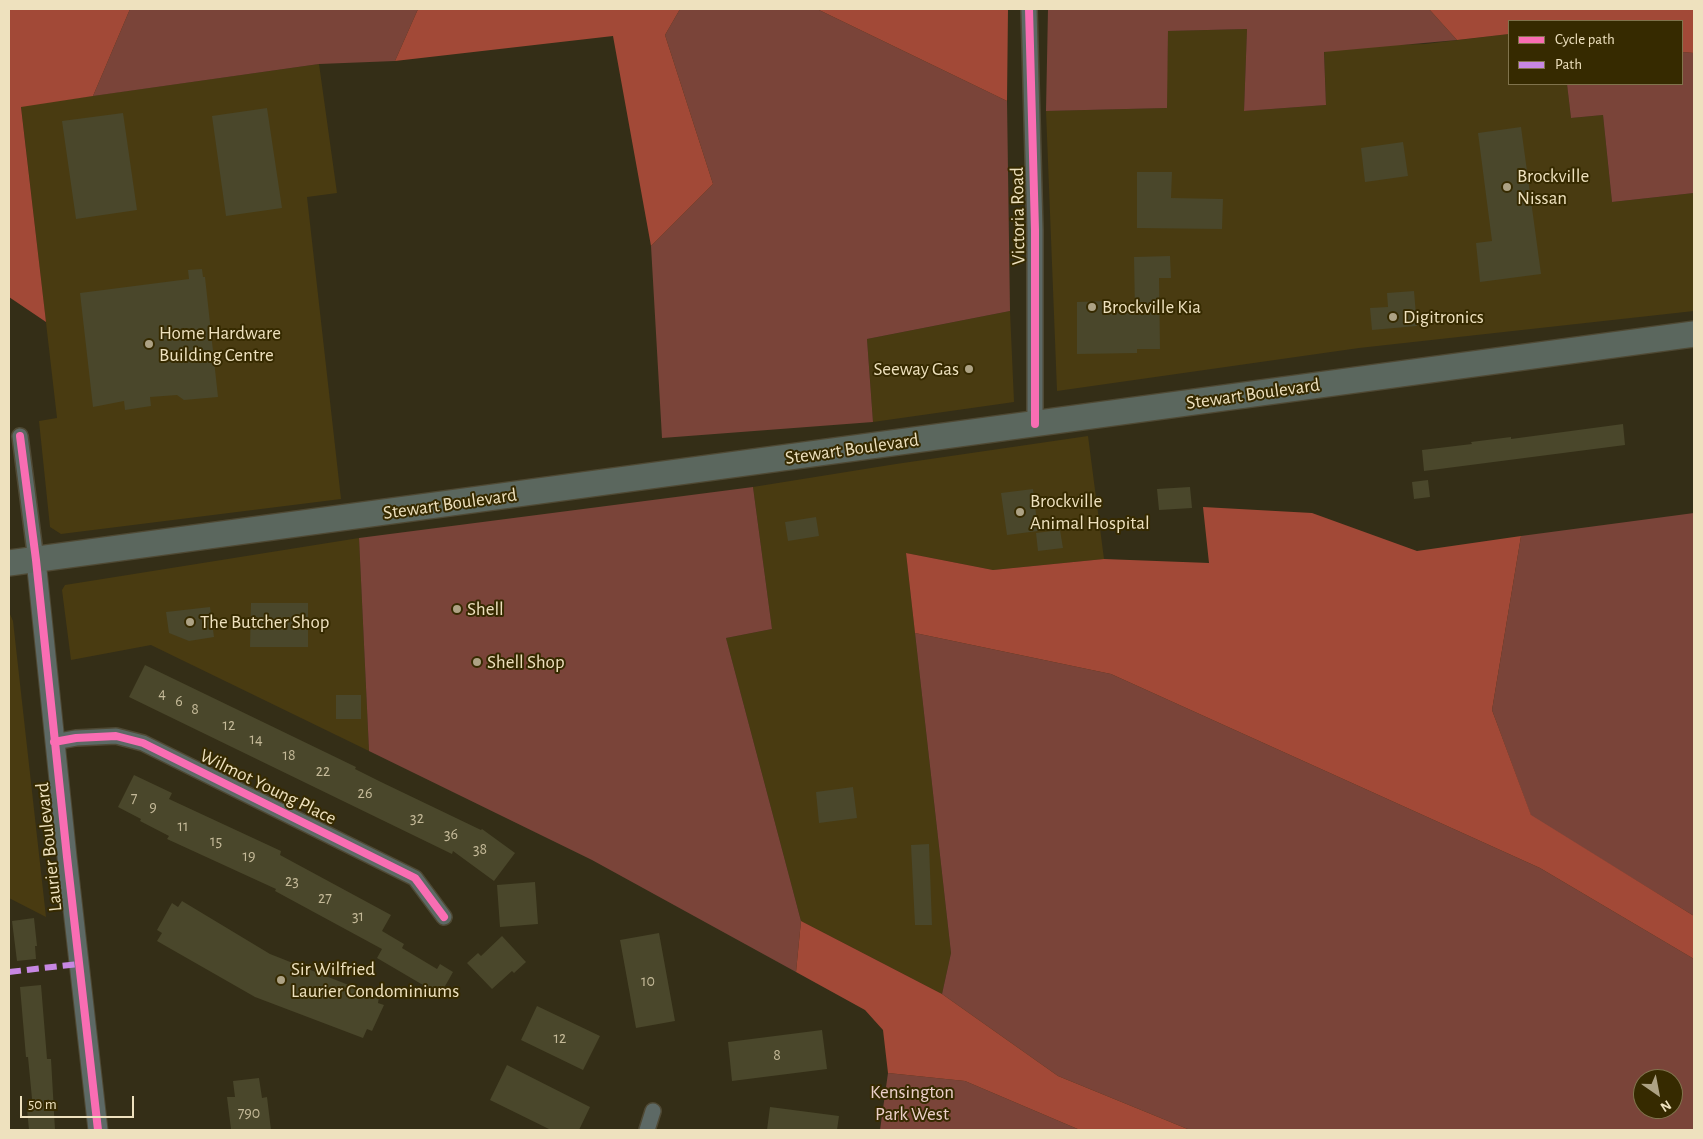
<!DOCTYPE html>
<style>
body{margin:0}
#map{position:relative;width:1703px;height:1139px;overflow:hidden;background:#342e17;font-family:"Alegreya Sans",sans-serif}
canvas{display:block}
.frame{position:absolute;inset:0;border:10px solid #eee1be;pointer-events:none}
.legend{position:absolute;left:1508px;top:20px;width:175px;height:65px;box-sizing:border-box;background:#362a00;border:1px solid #80734c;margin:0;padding:6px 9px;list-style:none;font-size:15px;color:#eee1be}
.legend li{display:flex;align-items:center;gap:10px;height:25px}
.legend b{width:25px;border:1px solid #80734c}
.north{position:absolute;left:1633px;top:1069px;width:50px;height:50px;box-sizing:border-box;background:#362a00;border:1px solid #80734c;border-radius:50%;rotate:147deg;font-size:14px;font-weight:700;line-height:20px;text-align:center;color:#eee1be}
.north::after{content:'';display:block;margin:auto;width:18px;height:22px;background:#ada284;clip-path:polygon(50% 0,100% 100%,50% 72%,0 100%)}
.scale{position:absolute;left:20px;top:1096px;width:114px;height:22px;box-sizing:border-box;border:2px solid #eee1be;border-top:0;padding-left:6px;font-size:15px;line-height:18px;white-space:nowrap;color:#eee1be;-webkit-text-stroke:4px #362a00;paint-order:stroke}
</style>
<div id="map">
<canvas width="1703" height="1139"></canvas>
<div class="frame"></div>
<ul class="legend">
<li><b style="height:6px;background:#f96db3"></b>Cycle path</li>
<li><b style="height:6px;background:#c787e3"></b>Path</li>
</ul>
<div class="north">N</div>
<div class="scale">50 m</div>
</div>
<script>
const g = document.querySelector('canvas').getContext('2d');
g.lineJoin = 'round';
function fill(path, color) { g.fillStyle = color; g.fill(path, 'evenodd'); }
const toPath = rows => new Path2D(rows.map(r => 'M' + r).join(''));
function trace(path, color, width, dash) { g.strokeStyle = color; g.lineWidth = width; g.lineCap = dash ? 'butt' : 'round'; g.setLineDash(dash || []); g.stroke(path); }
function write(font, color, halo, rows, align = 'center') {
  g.font = font + ' "Alegreya Sans",sans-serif'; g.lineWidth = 4; g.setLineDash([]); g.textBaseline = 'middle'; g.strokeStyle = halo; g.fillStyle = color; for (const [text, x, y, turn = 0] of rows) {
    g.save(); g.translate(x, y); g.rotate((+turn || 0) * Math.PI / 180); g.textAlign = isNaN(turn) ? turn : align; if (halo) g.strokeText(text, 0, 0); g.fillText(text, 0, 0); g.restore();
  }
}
const built = toPath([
 [1247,29,1244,111,1326,105,1324,47,1425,44,1509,34,1509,84,1567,84,1571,118,1603,115,1612,202,1694,193,1694,311,1359,348,1057,391,1046,111,1166,108,1168,31],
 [319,64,337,193,307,197,341,499,61,534,50,527,39,421,57,418,21,106],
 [1010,311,1014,402,873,422,867,339],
 [1088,436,1104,559,993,570,906,553,951,953,942,994,801,921,726,638,772,629,753,487,896,464],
 [359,538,369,751,151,645,71,660,62,590,65,585],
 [9,612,13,621,46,917,9,898]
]);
const green = toPath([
 [130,9,418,9,395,61,319,64,93,96],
 [680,9,817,9,1007,101,1010,311,867,339,873,422,662,438,651,246,713,184,665,35],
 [1048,9,1429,9,1457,40,1324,52,1326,105,1244,111,1247,29,1168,31,1167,108,1046,111],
 [1682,52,1694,53,1694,193,1612,202,1603,115,1571,118,1567,84,1682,84],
 [753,487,772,629,726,638,801,921,796,972,592,860,369,751,359,538],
 [1694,513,1694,916,1531,816,1492,710,1521,536],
 [915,633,1111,674,1540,868,1694,959,1694,1130,1190,1130,1058,1076,942,994,951,953],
 [1643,1079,1673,1079,1673,1109,1643,1109],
 [888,1073,965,1081,1080,1130,880,1130]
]);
const forest = toPath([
 [9,9,130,9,93,96,21,107,46,322,9,297],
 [418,9,680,9,665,35,713,184,651,246,613,36,395,61],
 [817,9,1008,9,1007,101],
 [1429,9,1694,9,1694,53,1682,52,1682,21,1509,21,1509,34,1457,40],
 [1203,507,1312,513,1417,551,1521,536,1492,710,1531,815,1694,916,1694,959,1540,868,1111,674,915,633,906,553,993,570,1104,559,1209,563],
 [801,921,942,994,1058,1076,1190,1130,1080,1130,965,1081,888,1073,883,1030,865,1010,796,972]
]);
const building = toPath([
 [267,108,282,208,226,216,212,116],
 [123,113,137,210,76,219,62,121],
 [1521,127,1541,274,1480,282,1476,243,1492,241,1478,133],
 [1403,142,1408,176,1365,182,1361,148],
 [1137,172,1172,172,1171,198,1223,199,1222,229,1137,228],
 [1170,256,1171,278,1159,278,1160,349,1137,349,1137,353,1077,354,1077,302,1106,301,1107,313,1135,312,1134,257],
 [202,269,203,277,205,277,218,397,184,400,177,395,150,397,151,406,125,410,124,401,93,407,80,293,189,279,188,270],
 [1414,291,1417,326,1372,330,1370,308,1388,307,1387,293],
 [1623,424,1625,445,1424,471,1422,450,1472,444,1471,442,1511,437,1511,439],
 [1428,480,1430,497,1414,499,1412,482],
 [1190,487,1192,508,1159,510,1157,489],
 [1033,489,1038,531,1007,535,1001,493],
 [816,517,819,536,788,541,785,522],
 [1060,530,1063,548,1038,551,1036,533],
 [251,603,308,603,308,647,250,647],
 [210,607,214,637,189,641,169,633,166,612],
 [145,665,356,767,355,769,381,782,481,830,482,829,515,853,494,881,453,851,452,854,129,697],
 [336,695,361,695,361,719,336,719],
 [134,775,172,793,169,799,281,851,280,855,391,915,382,931,404,944,402,948,437,969,440,964,453,972,440,995,377,958,382,949,275,891,276,889,167,839,169,836,140,821,141,819,118,807],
 [853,787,857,818,819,823,816,792],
 [929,844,932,925,915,925,911,845],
 [535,882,538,924,500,927,497,885],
 [182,901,270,954,379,997,378,1003,384,1005,372,1031,367,1029,363,1038,255,997,157,941,162,933,157,930,172,903,178,907],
 [34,918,37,946,35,946,36,959,17,961,12,921],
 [659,933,675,1021,636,1028,620,940],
 [502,936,526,962,514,973,512,971,492,989,467,963,478,953,481,956],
 [41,985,47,1059,51,1059,55,1130,29,1130,27,1109,33,1109,28,1057,26,1057,20,987],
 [537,1006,600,1036,583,1070,521,1040],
 [822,1030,827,1069,732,1081,728,1042],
 [507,1065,590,1107,579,1130,551,1130,490,1100],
 [259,1078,262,1098,267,1097,271,1130,231,1129,227,1097,235,1097,233,1081],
 [770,1107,839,1116,837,1130,767,1130]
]);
const minor = toPath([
 [1029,9,1035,230,1035,424],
 [20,436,36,560],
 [54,742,76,738,116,736,143,743,415,878,444,917],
 [647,1130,653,1111]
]);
const tertiary = toPath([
 [36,560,67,857,98,1130]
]);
const primary = toPath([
 [9,563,1694,334]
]);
const quiet = toPath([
 [9,972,78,964]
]);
const cycleway = toPath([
 [1029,9,1035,230,1035,424],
 [20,436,36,560,67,857,98,1130],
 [54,742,76,738,116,736,143,743,415,878,444,917]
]);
const markers = [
 [1507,187,5,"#ada284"],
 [1092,307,5,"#ada284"],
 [1393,317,5,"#ada284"],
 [149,344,5,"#ada284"],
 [969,369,5,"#ada284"],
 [1020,512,5,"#ada284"],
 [457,609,5,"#ada284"],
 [190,622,5,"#ada284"],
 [477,662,5,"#ada284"],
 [281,980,5,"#ada284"]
];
const numberNames = [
 ["4",162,693],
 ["6",179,701],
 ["8",195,709],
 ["12",229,725],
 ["14",256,739],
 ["18",289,755],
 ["22",323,771],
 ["26",365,793],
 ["7",134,798],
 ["9",153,807],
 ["32",417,818],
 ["11",183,826],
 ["36",451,834],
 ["15",216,841],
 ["38",480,849],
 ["19",249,856],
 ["23",292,881],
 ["27",325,898],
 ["31",358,916],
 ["10",648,981],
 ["12",560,1038],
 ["8",777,1055],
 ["790",249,1113]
];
const poiNames = [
 ["Brockville",1517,176],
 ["Nissan",1517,198],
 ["Brockville Kia",1102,307],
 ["Digitronics",1403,317],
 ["Home Hardware",159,333],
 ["Building Centre",159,355],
 ["Seeway Gas",959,369,"right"],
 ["Brockville",1030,501],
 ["Animal Hospital",1030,523],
 ["Shell",467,609],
 ["The Butcher Shop",200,622],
 ["Shell Shop",487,662],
 ["Sir Wilfried",291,969],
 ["Laurier Condominiums",291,991]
];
const streetNames = [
 ["Victoria Road",1018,216,-91],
 ["Stewart Boulevard",1253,394,-8],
 ["Stewart Boulevard",852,449,-8],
 ["Stewart Boulevard",450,504,-8],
 ["Wilmot Young Place",268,787,26],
 ["Laurier Boulevard",49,847,-96]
];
const parkNames = [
 ["Kensington",912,1092],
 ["Park West",912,1114]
];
fill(built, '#493b11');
fill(green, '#7a4439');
fill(forest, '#a24937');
fill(building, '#4a472b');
trace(minor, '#4f4934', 18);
trace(tertiary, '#4f4934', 21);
trace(primary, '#4f4934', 28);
trace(minor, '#5d6965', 15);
trace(tertiary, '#5d6965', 19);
trace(primary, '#5b675e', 25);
trace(quiet, '#c787e3', 6, [12, 6]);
trace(cycleway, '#f96db3', 8);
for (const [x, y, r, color] of markers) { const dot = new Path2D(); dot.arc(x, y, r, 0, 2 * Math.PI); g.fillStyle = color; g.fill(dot); trace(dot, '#362a00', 2); }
write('16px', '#c5ba99', null, numberNames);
write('19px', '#eee1be', '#362a00', poiNames, 'left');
write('19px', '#eee1be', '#362a00', streetNames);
write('19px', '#edd0ca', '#362a00', parkNames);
</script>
